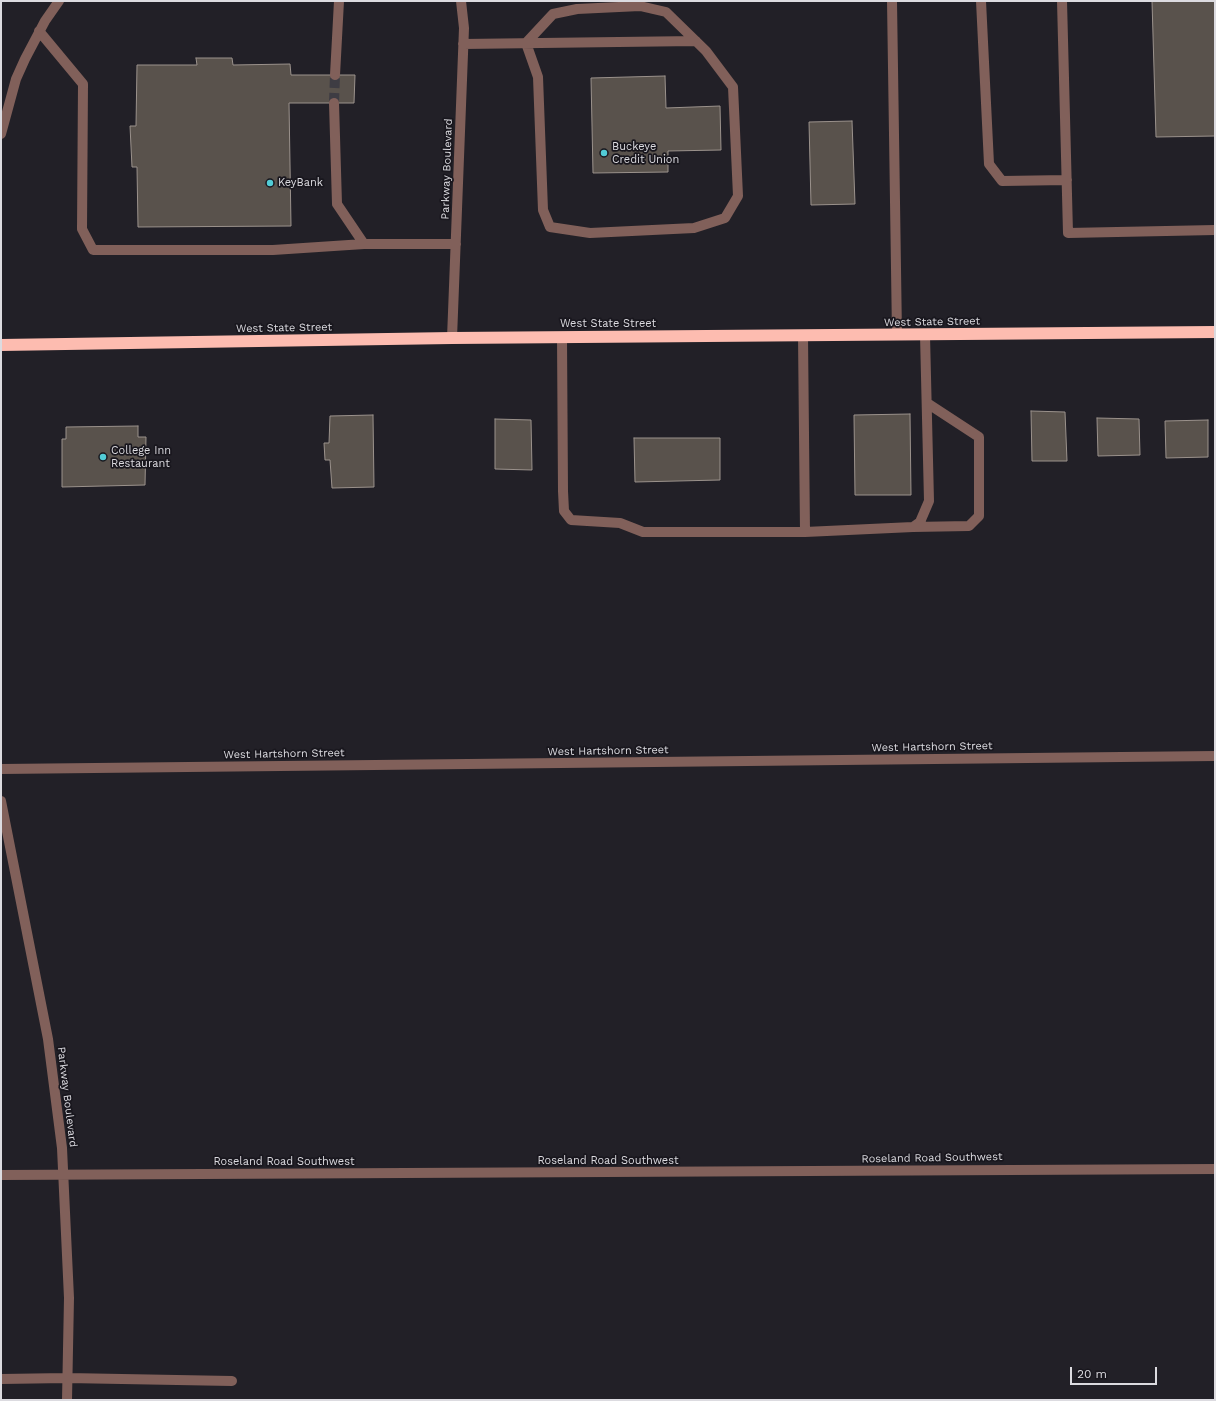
<!DOCTYPE html>
<style>
body{margin:0}
#map{position:relative;width:1216px;height:1401px;overflow:hidden;background:#222027;font-family:"Work Sans",sans-serif}
canvas{display:block}
.frame{position:absolute;inset:0;border:2px solid #dcdbe0;pointer-events:none}
.scale{position:absolute;left:1070px;top:1367px;width:87px;height:18px;box-sizing:border-box;border:2px solid #dcdbe0;border-top:0;padding-left:5px;font-size:12px;line-height:14px;white-space:nowrap;color:#dcdbe0;-webkit-text-stroke:3px #19171e;paint-order:stroke}
</style>
<div id="map">
<canvas width="1216" height="1401"></canvas>
<div class="frame"></div>
<div class="scale">20 m</div>
</div>
<script>
const g = document.querySelector('canvas').getContext('2d');
g.lineJoin = 'round';
function fill(path, color) { g.fillStyle = color; g.fill(path, 'evenodd'); }
const toPath = rows => new Path2D(rows.map(r => 'M' + r).join(''));
function trace(path, color, width, dash) { g.strokeStyle = color; g.lineWidth = width; g.lineCap = dash ? 'butt' : 'round'; g.setLineDash(dash || []); g.stroke(path); }
function write(font, color, halo, rows, align = 'center') {
  g.font = font + ' "Work Sans",sans-serif'; g.lineWidth = 3.5; g.setLineDash([]); g.textBaseline = 'middle'; g.strokeStyle = halo; g.fillStyle = color; for (const [text, x, y, turn = 0] of rows) {
    g.save(); g.translate(x, y); g.rotate((+turn || 0) * Math.PI / 180); g.textAlign = isNaN(turn) ? turn : align; if (halo) g.strokeText(text, 0, 0); g.fillText(text, 0, 0); g.restore();
  }
}
const building = toPath([
 [1152,1,1215,1,1215,136,1156,137,1152,1],
 [196,58,232,58,233,65,290,64,291,75,355,75,354,103,289,103,291,226,138,227,137,167,132,167,130,126,136,126,137,65,197,65,196,58],
 [665,76,666,108,720,106,721,150,668,151,668,172,593,173,591,78,665,76],
 [852,121,855,204,811,205,809,122,852,121],
 [1031,411,1065,412,1067,461,1032,461,1031,411],
 [910,414,911,495,855,495,854,415,910,414],
 [373,415,374,487,332,488,330,460,325,460,324,443,329,443,330,416,373,415],
 [1097,418,1139,419,1140,455,1098,456,1097,418],
 [495,419,531,420,532,470,495,469,495,419],
 [1208,420,1208,457,1166,458,1165,421,1208,420],
 [138,426,138,437,146,437,145,485,62,487,62,439,66,439,66,427,138,426],
 [634,438,720,438,720,480,635,482,634,438]
]);
const minorTunnel = toPath([
 [334,103,335,75]
]);
const minor = toPath([
 [892,1,897,335],
 [981,1,989,164,1002,181,1067,180],
 [1062,1,1068,233,1215,230],
 [640,6,666,12,706,51,733,87,738,196,725,218,694,228,590,233,550,227,543,210,538,77,526,43,553,14,577,9,640,6],
 [39,31,83,84,82,229,93,250,273,250,364,244,456,244],
 [463,44,696,41],
 [335,75,339,1],
 [334,103,337,204,364,244],
 [1,134,16,79,25,59,45,21,59,1],
 [803,336,805,532],
 [452,338,464,28,461,1],
 [562,338,563,491,564,511,571,520,620,523,643,532,805,532,913,527,920,522,929,501,925,335],
 [913,527,969,526,979,516,979,437,927,403],
 [1,769,1215,756],
 [1,801,48,1039,62,1148,69,1298,67,1400],
 [1,1175,1215,1169],
 [1,1379,67,1378,232,1381]
]);
const highway = toPath([
 [1,345,452,338,1215,332]
]);
const markers = [
 [604,153,4,"#52ccd6"],
 [270,183,4,"#52ccd6"],
 [103,457,4,"#52ccd6"]
];
const poiNames = [
 ["Buckeye",612,147],
 ["Credit Union",612,160],
 ["KeyBank",278,183],
 ["College Inn",111,451],
 ["Restaurant",111,464]
];
const streetNames = [
 ["Parkway Boulevard",447,169,-88],
 ["West State Street",932,322,-1],
 ["West State Street",608,324],
 ["West State Street",284,328,-1],
 ["West Hartshorn Street",932,747,-1],
 ["West Hartshorn Street",608,751,-1],
 ["West Hartshorn Street",284,754,-1],
 ["Parkway Boulevard",67,1097,83],
 ["Roseland Road Southwest",932,1158,-1],
 ["Roseland Road Southwest",608,1161],
 ["Roseland Road Southwest",284,1162]
];
fill(building, '#59524c');
trace(building, '#9b928c', 1);
trace(minorTunnel, '#3e3c43', 10, [10, 5]);
trace(minor, '#81605a', 10);
trace(highway, '#fdbcb0', 12);
for (const [x, y, r, color] of markers) { const dot = new Path2D(); dot.arc(x, y, r, 0, 2 * Math.PI); g.fillStyle = color; g.fill(dot); trace(dot, '#19171e', 1.5); }
write('11px', '#dcdbe0', '#19171e', poiNames, 'left');
write('11px', '#dcdbe0', '#19171e', streetNames);
</script>
